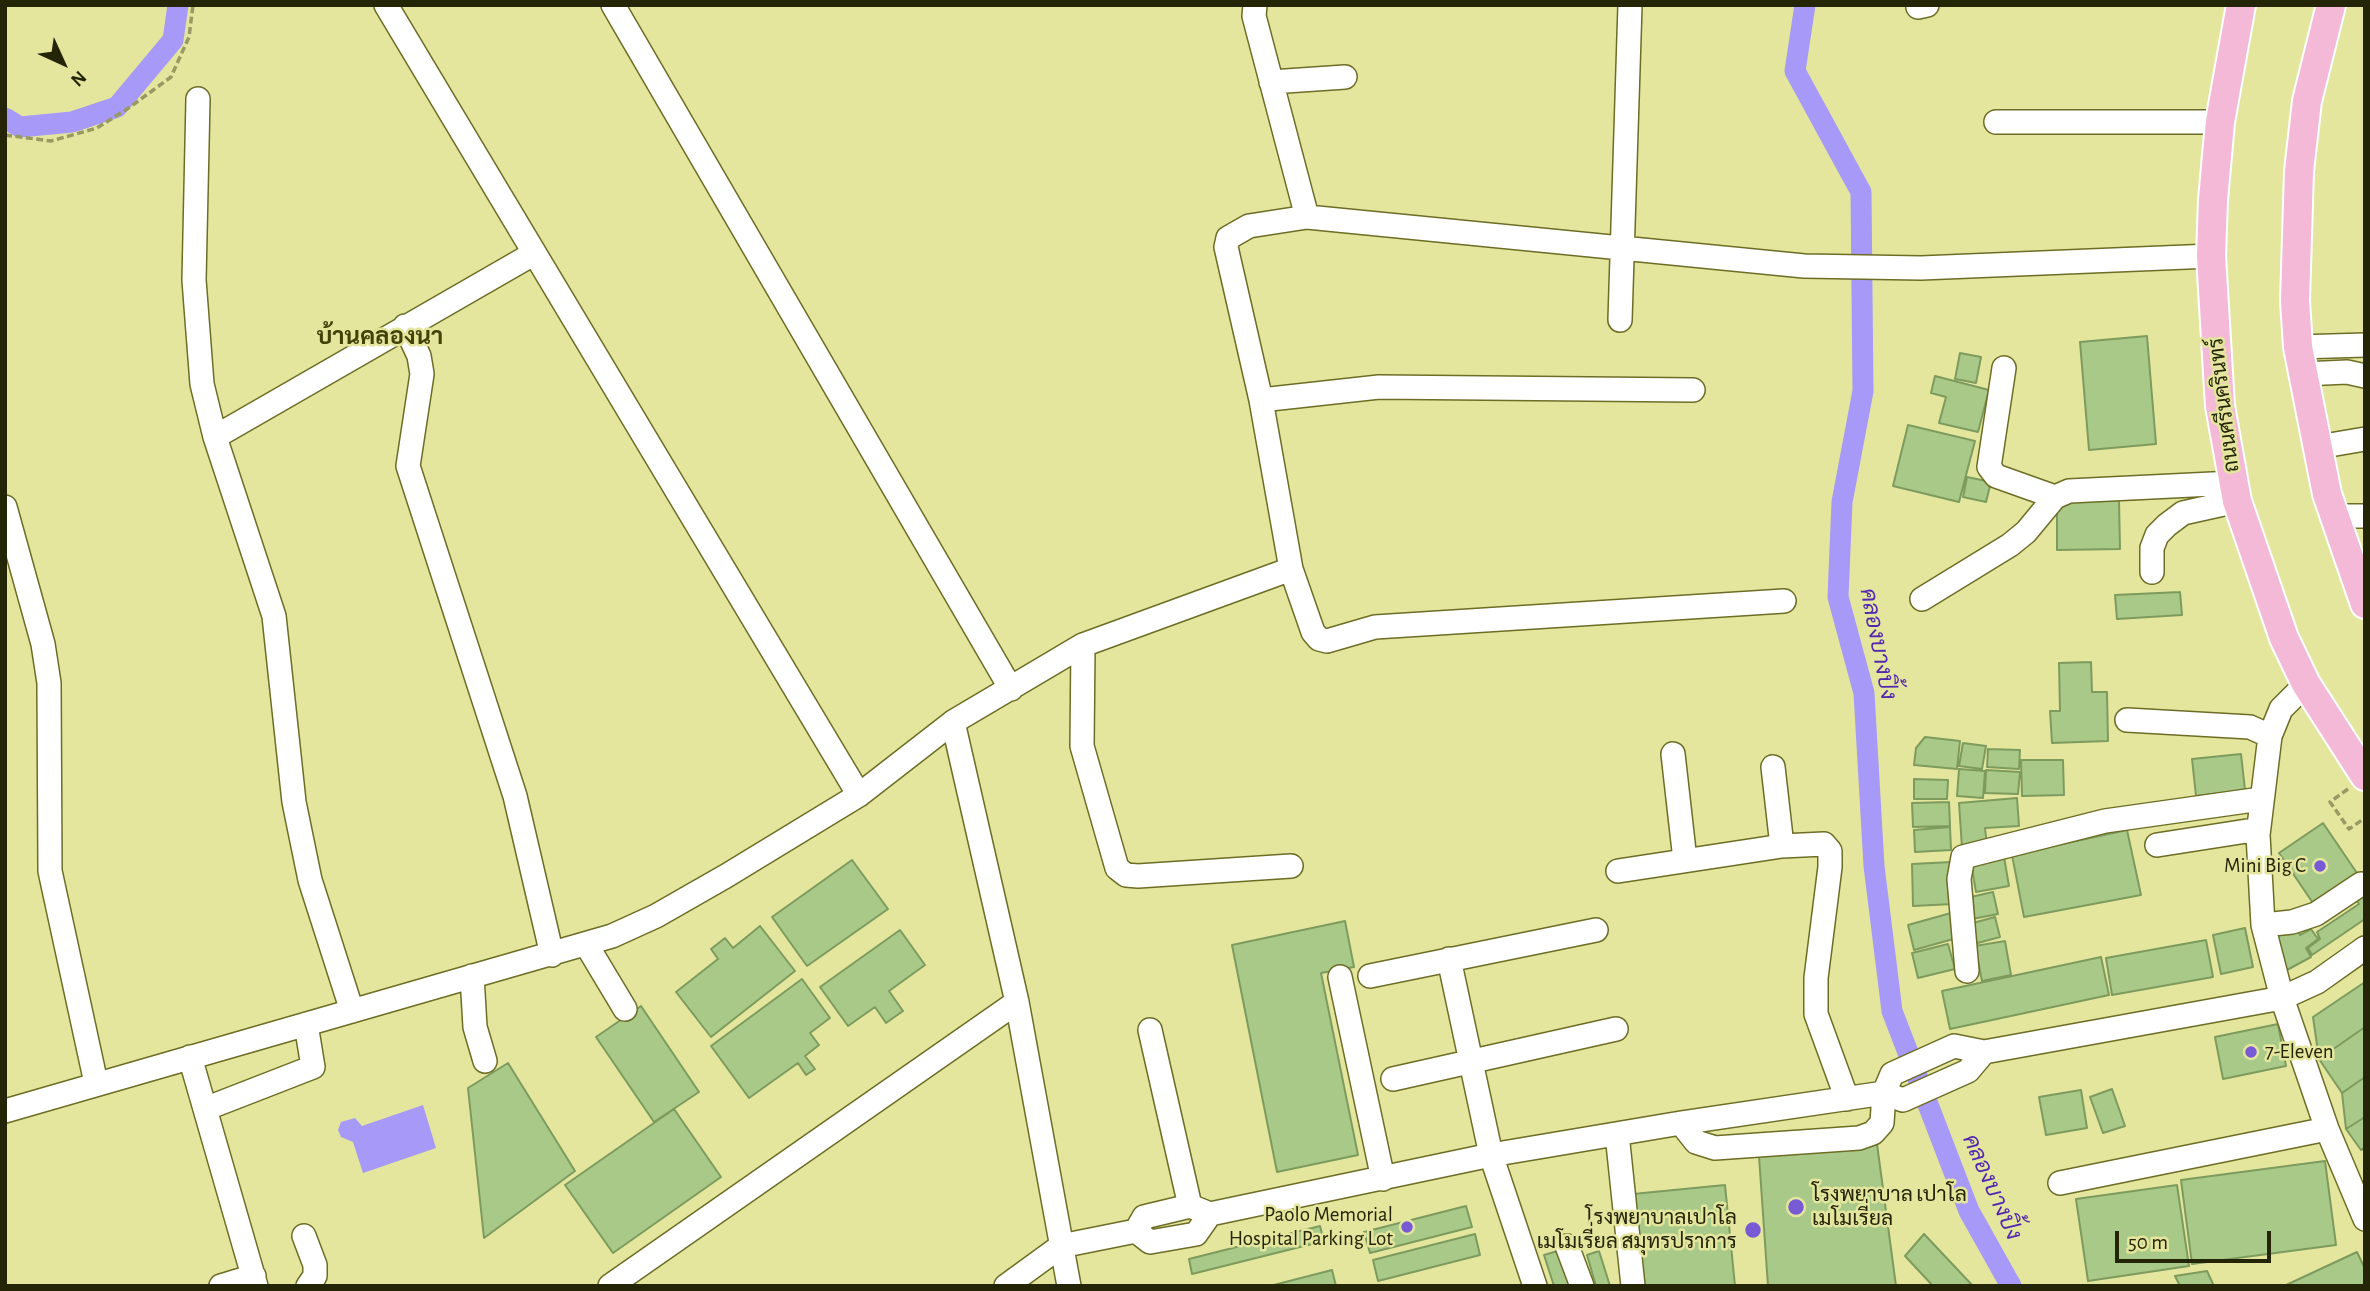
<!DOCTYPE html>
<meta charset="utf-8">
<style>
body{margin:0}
#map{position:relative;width:2370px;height:1291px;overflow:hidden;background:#e4e69e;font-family:"Alegreya Sans",sans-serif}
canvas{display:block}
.frame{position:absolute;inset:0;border:7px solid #242406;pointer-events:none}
.north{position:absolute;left:28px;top:28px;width:70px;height:70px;-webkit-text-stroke:5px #e4e69e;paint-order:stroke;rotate:135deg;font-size:19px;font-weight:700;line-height:28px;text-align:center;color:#242406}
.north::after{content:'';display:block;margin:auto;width:24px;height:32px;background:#242406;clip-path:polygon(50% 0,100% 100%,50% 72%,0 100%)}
.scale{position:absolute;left:2115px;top:1231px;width:156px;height:32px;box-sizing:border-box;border:4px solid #242406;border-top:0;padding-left:9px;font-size:21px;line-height:24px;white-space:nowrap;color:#242406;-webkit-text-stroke:5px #e4e69e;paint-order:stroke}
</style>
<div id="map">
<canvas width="2370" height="1291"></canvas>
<div class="frame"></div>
<div class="north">N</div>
<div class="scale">50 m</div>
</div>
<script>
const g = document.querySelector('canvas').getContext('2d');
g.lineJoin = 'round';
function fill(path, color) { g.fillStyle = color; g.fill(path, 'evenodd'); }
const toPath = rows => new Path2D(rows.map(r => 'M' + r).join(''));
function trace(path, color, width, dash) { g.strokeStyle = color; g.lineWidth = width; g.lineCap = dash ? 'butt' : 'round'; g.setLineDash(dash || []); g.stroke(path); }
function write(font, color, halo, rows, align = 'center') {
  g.font = font + ' "Alegreya Sans",Sarabun,sans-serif'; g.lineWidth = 5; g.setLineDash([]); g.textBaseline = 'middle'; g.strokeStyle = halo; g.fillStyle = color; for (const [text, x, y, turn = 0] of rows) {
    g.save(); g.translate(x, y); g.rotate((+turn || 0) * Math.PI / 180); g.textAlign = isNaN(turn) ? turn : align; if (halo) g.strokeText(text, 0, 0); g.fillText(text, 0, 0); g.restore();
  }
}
const water = toPath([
 [423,1105,436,1148,363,1173,353,1142,341,1137,338,1130,341,1122,355,1118,362,1126]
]);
const canal = toPath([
 [1805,5,1795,71,1861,192,1863,391,1842,502,1838,597,1864,693,1874,866,1892,1011,1969,1211,2011,1286],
 [5,118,20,127,72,122,117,107,173,40,178,5]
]);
const building = toPath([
 [2147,336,2156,444,2089,450,2080,342,2147,336],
 [1960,353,1981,357,1976,383,1955,379,1960,353],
 [1935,376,1989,390,1978,432,1939,423,1946,397,1931,393,1935,376],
 [1908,425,1975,441,1959,502,1893,486,1908,425],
 [1967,477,1991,482,1986,502,1963,497,1967,477],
 [2119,500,2120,549,2057,550,2057,501,2119,500],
 [2180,592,2182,615,2117,619,2115,595,2180,592],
 [2091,662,2092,692,2107,692,2108,741,2052,743,2050,711,2060,711,2059,663,2091,662],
 [1925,737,1960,741,1957,769,1914,765,1916,748,1925,737],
 [1963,743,1986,746,1982,769,1959,766,1963,743],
 [1988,749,2020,750,2019,769,1987,767,1988,749],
 [2241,754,2245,790,2196,796,2192,759,2241,754],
 [2021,760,2063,760,2064,795,2022,796,2021,760],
 [1959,769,1985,771,1983,798,1957,796,1959,769],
 [1986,770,2020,772,2018,794,1985,793,1986,770],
 [1914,779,1948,780,1947,799,1914,799,1914,779],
 [2017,798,2019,826,1985,828,1987,846,1962,848,1959,803,2017,798],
 [1949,802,1950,826,1913,827,1912,803,1949,802],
 [2323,823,2361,879,2317,909,2279,853,2323,823],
 [1950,827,1951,850,1915,852,1914,830,1950,827],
 [2127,830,2141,895,2024,917,2012,855,2127,830],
 [2004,857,2009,886,1976,892,1971,863,2004,857],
 [852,860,888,909,807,966,772,917,852,860],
 [1952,862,1953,904,1913,906,1912,864,1952,862],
 [2360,891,2365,896,2365,919,2312,955,2308,948,2320,939,2317,932,2359,904,2353,896,2360,891],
 [1993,892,1998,914,1967,920,1962,899,1993,892],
 [1951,913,1957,938,1914,950,1908,925,1951,913],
 [1995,917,2000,937,1974,944,1969,924,1995,917],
 [1345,921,1354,967,1321,973,1358,1155,1277,1172,1232,945,1345,921],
 [760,926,795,971,711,1037,676,992,718,959,711,949,725,938,733,948,760,926],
 [2296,926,2300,935,2311,929,2318,939,2306,948,2311,957,2287,970,2279,954,2276,934,2296,926],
 [2245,928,2253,967,2221,974,2213,935,2245,928],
 [900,930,925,965,889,991,903,1011,886,1023,875,1007,848,1026,820,987,900,930],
 [2206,940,2213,977,2112,995,2106,958,2206,940],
 [2005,941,2011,975,1982,981,1975,946,2005,941],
 [1948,944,1955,969,1918,978,1912,953,1948,944],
 [2101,957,2109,995,1950,1029,1942,991,2101,957],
 [802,979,830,1018,810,1033,819,1045,805,1056,815,1069,806,1075,798,1063,749,1098,711,1046,802,979],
 [2365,982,2365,1027,2319,1059,2313,1017,2365,982],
 [641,1006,699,1092,654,1122,596,1037,641,1006],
 [2278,1024,2286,1066,2223,1079,2215,1037,2278,1024],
 [2365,1027,2365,1077,2342,1093,2319,1059,2365,1027],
 [508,1063,575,1171,484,1238,468,1088,508,1063],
 [2365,1077,2365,1117,2346,1129,2342,1093,2365,1077],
 [2112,1089,2125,1126,2103,1133,2090,1097,2112,1089],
 [2081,1090,2087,1128,2046,1135,2039,1097,2081,1090],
 [674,1109,721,1177,613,1253,565,1185,674,1109],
 [2365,1117,2365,1148,2361,1150,2346,1129,2365,1117],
 [1875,1129,1896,1286,1768,1286,1758,1142,1875,1129],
 [2325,1161,2336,1245,2192,1264,2181,1180,2325,1161],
 [1725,1185,1735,1286,1644,1286,1633,1194,1725,1185],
 [2177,1185,2189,1266,2088,1281,2076,1199,2177,1185],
 [1466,1206,1472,1227,1370,1253,1364,1232,1466,1206],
 [1320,1226,1324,1241,1192,1274,1189,1259,1320,1226],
 [1475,1234,1480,1255,1378,1281,1373,1260,1475,1234],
 [1924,1234,1973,1286,1933,1286,1905,1256,1924,1234],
 [1561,1250,1573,1286,1554,1286,1544,1255,1561,1250],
 [1599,1251,1610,1286,1596,1286,1587,1255,1599,1251],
 [2357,1252,2365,1269,2365,1286,2284,1286,2357,1252],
 [1332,1270,1336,1286,1270,1286,1332,1270],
 [2207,1271,2214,1286,2180,1286,2175,1276,2207,1271]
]);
const path = toPath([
 [5,135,51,141,97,128,130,107,171,77,189,37,193,5],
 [2348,789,2330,802,2349,829,2365,818]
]);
const minor = toPath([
 [386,5,859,795],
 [613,5,1011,689],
 [1255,5,1254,16,1307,217],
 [1918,7,1927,5],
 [1271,82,1345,77],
 [198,99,194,280,202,384,215,437],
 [1996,122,2220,122],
 [1620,320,1630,5],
 [405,326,419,356,422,374,408,466,515,796,552,955],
 [2298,347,2365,345],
 [2004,368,1989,467,1996,476,2055,497],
 [2303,374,2347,372,2365,376],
 [1261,400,1379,387,1693,390],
 [2318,447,2365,439],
 [5,507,43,644,49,683,50,871,96,1083],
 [2334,516,2365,516],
 [2152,572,2152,548,2157,535,2167,525,2183,513,2237,501],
 [1922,599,2010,545,2026,532,2055,497,2069,491,2233,483],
 [1784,601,1375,627,1327,641,1319,639,1313,632,1291,569,1261,400,1226,247,1228,238,1249,226,1307,217,1804,266,1921,268,2211,256],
 [1083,645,1082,746,1117,868,1126,875,1138,876,1291,866],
 [2306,684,2281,709,2270,736,2258,835,2263,925,2282,998,2327,1129,2365,1219],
 [2127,720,2250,727,2270,736],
 [953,722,1017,1002,1069,1286],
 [1673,754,1685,860],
 [1773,767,1782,846],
 [2157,845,2247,831,2258,835],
 [1618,871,1782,846,1824,844,1830,851,1830,867,1816,978,1816,1014,1847,1099],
 [2263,925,2292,922,2316,914,2361,884],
 [586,944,625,1009],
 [1449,959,1491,1155,1535,1286],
 [1967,971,1959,879,1963,857,2105,821,2261,799],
 [472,976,475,1027,485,1061],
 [1370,976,1596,930],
 [1340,977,1383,1179],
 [352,1011,310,880,294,802,274,616,215,437,533,254],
 [1150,1030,1190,1206],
 [190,1057,256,1286],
 [1393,1079,1616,1029],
 [205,1109,313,1067,306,1024],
 [5,1111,612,936,656,916,726,876,859,795,953,722,1083,645,1291,569],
 [1681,1123,1696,1142,1715,1148,1859,1138,1873,1133,1882,1123,1884,1093,1892,1074,1954,1046,1984,1052,2282,998,2317,982,2365,948],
 [1617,1134,1633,1286],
 [2060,1183,2327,1129],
 [1136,1231,1144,1217,1190,1206,1210,1214,1491,1155,1681,1123,1884,1093,1903,1100,1968,1071,1984,1052],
 [304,1236,315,1265,315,1276,308,1286],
 [1567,1246,1582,1286],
 [221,1286,254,1276],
 [610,1286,1017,1002],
 [1006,1286,1061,1246,1136,1231,1150,1242,1196,1234,1210,1214]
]);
const major = toPath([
 [2241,5,2220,122,2213,200,2211,256,2220,406,2237,501,2284,638,2306,684,2365,776],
 [2331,5,2307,101,2299,171,2295,301,2298,347,2327,494,2365,604]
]);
const markers = [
 [2320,866,7,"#765bd5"],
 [2251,1052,7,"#765bd5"],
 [1796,1207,9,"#765bd5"],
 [1407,1227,7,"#765bd5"],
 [1753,1230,9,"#765bd5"]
];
const streetNames = [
 ["ถนนศรีนครินทร์",2224,405,-97]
];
const poiNames = [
 ["Mini Big C",2306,866],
 ["7-Eleven",2265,1052,"left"],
 ["โรงพยาบาล เปาโล",1812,1195,"left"],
 ["เมโมเรี่ยล",1812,1219,"left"],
 ["Paolo Memorial",1393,1215],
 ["Hospital Parking Lot",1393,1239],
 ["โรงพยาบาลเปาโล",1737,1218],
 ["เมโมเรี่ยล สมุทรปราการ",1737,1242]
];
const waterNames = [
 ["คลองบางปิ้ง",1878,644,79],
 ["คลองบางปิ้ง",1992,1187,66]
];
const quarterNames = [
 ["บ้านคลองนา",380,337]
];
fill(water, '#a799f7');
trace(canal, '#a799f7', 21);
fill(building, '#a9c989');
trace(building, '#7d9b5d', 2);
trace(minor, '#6d6d25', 26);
trace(major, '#fff', 32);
trace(path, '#989a62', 3.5, [7, 3.5]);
trace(minor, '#fff', 23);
trace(major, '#f4b9d6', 28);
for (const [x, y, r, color] of markers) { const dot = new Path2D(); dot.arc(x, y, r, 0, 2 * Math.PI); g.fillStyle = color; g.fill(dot); trace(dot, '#e4e69e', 2.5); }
write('21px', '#242406', '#e4e69e', streetNames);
write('21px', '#242406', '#e4e69e', poiNames, 'right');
write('italic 23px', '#5328b1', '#e4e69e', waterNames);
write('bold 24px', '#424208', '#e4e69e', quarterNames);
</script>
